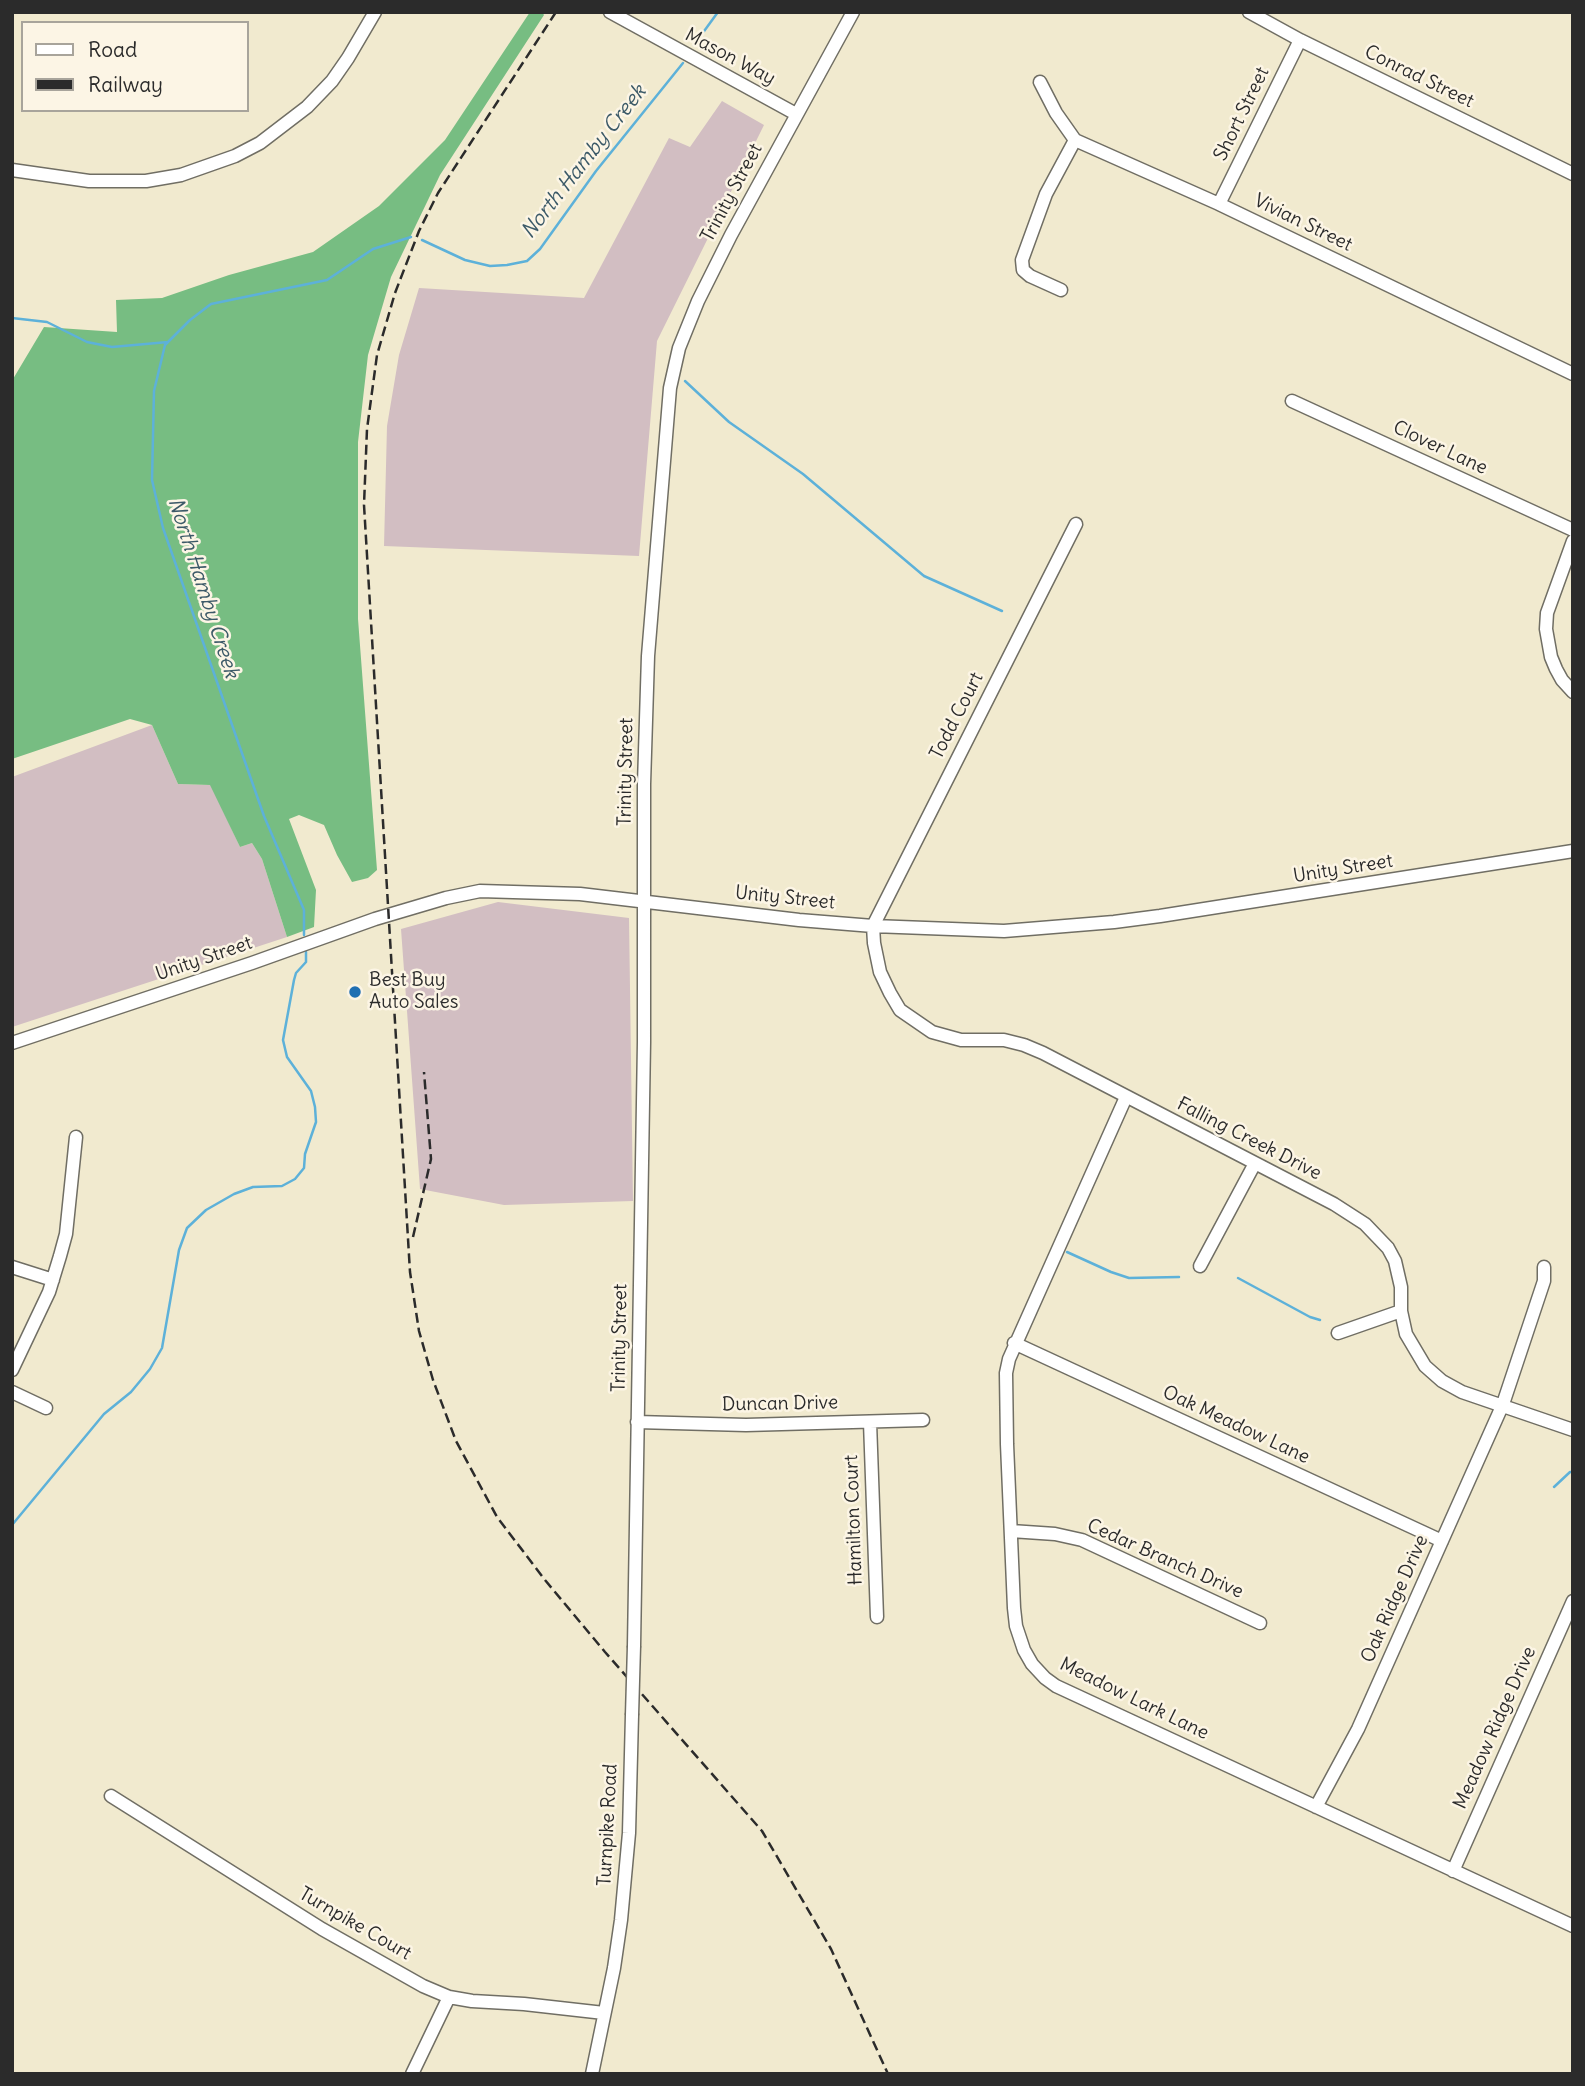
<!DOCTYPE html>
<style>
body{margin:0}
#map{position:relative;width:1585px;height:2086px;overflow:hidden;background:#f1eacf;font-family:Delius,sans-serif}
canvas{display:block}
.frame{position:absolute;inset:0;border:14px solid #2b2b2b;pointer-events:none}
.legend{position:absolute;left:21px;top:21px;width:228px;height:91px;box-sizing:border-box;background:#fcf5e5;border:2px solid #a8a49b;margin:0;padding:9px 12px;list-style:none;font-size:21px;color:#2b2b2b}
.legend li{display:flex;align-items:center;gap:14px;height:35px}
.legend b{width:35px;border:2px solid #a8a49b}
</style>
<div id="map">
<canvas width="1585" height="2086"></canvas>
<div class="frame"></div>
<ul class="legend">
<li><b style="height:9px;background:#fff"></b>Road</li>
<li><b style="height:9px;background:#2b2b2b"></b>Railway</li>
</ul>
</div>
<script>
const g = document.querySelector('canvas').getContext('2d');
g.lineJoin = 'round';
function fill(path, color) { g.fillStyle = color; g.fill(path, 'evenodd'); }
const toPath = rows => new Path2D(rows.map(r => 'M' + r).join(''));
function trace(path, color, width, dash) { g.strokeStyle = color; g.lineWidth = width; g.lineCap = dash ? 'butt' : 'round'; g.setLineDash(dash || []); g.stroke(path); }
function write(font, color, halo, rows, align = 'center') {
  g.font = font + ' Delius,sans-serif'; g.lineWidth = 5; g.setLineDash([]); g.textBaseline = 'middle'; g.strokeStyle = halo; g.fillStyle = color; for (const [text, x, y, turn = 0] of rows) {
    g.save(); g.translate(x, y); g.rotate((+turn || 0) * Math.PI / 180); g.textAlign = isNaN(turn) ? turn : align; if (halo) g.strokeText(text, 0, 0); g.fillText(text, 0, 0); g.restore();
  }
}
const industrial = toPath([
 [722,101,764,125,657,341,639,556,384,546,387,426,399,355,419,288,584,298,669,138,690,147],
 [152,725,178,784,211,785,240,847,252,843,262,859,287,937,12,1027,12,777],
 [498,902,629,918,633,1201,504,1205,420,1189,401,929]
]);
const forest = toPath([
 [530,12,542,12,544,15,440,175,391,277,368,355,358,442,358,619,377,870,368,878,352,882,337,855,324,825,299,815,289,819,316,890,314,927,287,937,262,859,252,843,240,847,210,785,178,784,152,725,130,719,12,759,13,379,44,327,117,332,116,300,162,298,229,275,313,252,379,206,445,140]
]);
const stream = toPath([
 [694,45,718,12],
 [422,240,465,260,490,266,507,265,527,261,540,249,596,171,683,63],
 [12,318,47,322,87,342,112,347,168,342],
 [685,381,729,422,803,474,924,576,1002,611],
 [304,935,304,910,264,816,163,528,152,480,154,391,165,345,190,320,211,304,327,280,373,249,411,237],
 [1067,1252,1111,1272,1129,1278,1179,1277],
 [1238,1278,1310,1317,1320,1320],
 [1554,1487,1570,1472,1573,1472],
 [12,1525,104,1414,131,1392,150,1369,162,1348,179,1250,187,1228,206,1210,234,1194,253,1187,282,1186,295,1179,304,1168,305,1154,316,1122,315,1107,311,1091,287,1057,283,1040,294,980,296,973,306,962,306,952]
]);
const minor = toPath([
 [610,12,796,114],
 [1249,12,1300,40,1573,174],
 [1040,82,1056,113,1075,140,1219,204,1573,374],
 [12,170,89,181,146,181,181,175,235,156,260,143,307,107,332,81,348,58,375,12],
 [1219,204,1300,40],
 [1061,290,1030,276,1023,270,1022,260,1046,194,1075,140],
 [1292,401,1573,530],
 [1076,524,873,926,874,943,880,972,890,993,900,1010,932,1032,961,1040,1004,1040,1024,1045,1043,1053,1334,1204,1365,1224,1388,1248,1395,1261,1401,1287,1401,1311,1406,1334,1425,1366,1442,1381,1462,1392,1573,1430],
 [1573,541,1547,613,1546,629,1551,657,1556,669,1562,680,1573,692],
 [12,1043,252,963,375,919,446,898,480,891,580,894,799,920,873,926,1004,931,1114,922,1160,916,1573,851],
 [1126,1097,1009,1359,1006,1373,1007,1444,1014,1608,1016,1626,1024,1650,1032,1664,1045,1678,1056,1686,1573,1926],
 [1200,1266,1254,1165],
 [12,1267,53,1280],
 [1338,1333,1401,1311],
 [1014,1343,1442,1541],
 [12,1370,49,1292,60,1256,66,1234,76,1137],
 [12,1392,46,1408],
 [637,1422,746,1425,923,1420],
 [870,1422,877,1617],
 [1011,1531,1055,1534,1082,1540,1260,1623],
 [634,1646,644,1042,644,784,648,656,670,388,679,348,698,301,731,235,853,12],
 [111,1796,322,1929,423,1986,449,1997,472,2001,524,2004,604,2013],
 [1316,1807,1358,1729,1503,1404,1544,1281,1544,1267],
 [1453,1871,1573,1601],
 [412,2074,449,1997],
 [592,2074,614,1968,621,1920,629,1833,632,1715]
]);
const rail = toPath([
 [556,12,438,193,419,231,395,293,377,355,367,429,364,505,410,1272,419,1331,433,1380,456,1441,497,1517,545,1580,605,1652,762,1831,831,1949,888,2074],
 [413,1237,431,1159,424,1072]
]);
const minorBridge = toPath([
 [632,1715,634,1646]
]);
const markers = [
 [355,992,7,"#1f6fb2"]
];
const streetNames = [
 ["Mason Way",730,57,28],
 ["Conrad Street",1419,77,26],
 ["Short Street",1242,114,-64],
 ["Trinity Street",732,193,-62],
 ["Vivian Street",1303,223,26],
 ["Clover Lane",1440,448,25],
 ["Todd Court",957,716,-63],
 ["Trinity Street",626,772,-89],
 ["Unity Street",1343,869,-9],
 ["Unity Street",785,898,6],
 ["Unity Street",204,959,-19],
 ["Falling Creek Drive",1249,1139,27],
 ["Trinity Street",620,1338,-89],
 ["Duncan Drive",780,1404,-1],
 ["Oak Meadow Lane",1236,1425,25],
 ["Hamilton Court",854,1520,-92],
 ["Cedar Branch Drive",1165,1559,24],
 ["Oak Ridge Drive",1395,1599,-66],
 ["Meadow Lark Lane",1134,1699,26],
 ["Meadow Ridge Drive",1495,1728,-66],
 ["Turnpike Road",608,1825,-87],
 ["Turnpike Court",355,1924,30]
];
const poiNames = [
 ["Best Buy",369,981],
 ["Auto Sales",369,1003]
];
const waterNames = [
 ["North Hamby Creek",584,162,-52],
 ["North Hamby Creek",203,588,72]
];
fill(industrial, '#d2bec2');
fill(forest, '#77bd82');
trace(stream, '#5db1d9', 2.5);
trace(minor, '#706e64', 15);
trace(minor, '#fff', 12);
trace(rail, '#2b2b2b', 2.5, [10, 5]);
trace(minorBridge, '#706e64', 15, []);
trace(minorBridge, '#fff', 12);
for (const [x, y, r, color] of markers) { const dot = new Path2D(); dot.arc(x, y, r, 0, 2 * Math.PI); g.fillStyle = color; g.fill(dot); trace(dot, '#fcf5e5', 2.5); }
write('19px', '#2b2b2b', '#fcf5e5', streetNames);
write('19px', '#2b2b2b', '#fcf5e5', poiNames, 'left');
write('italic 21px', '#3c5a68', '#fcf5e5', waterNames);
</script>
